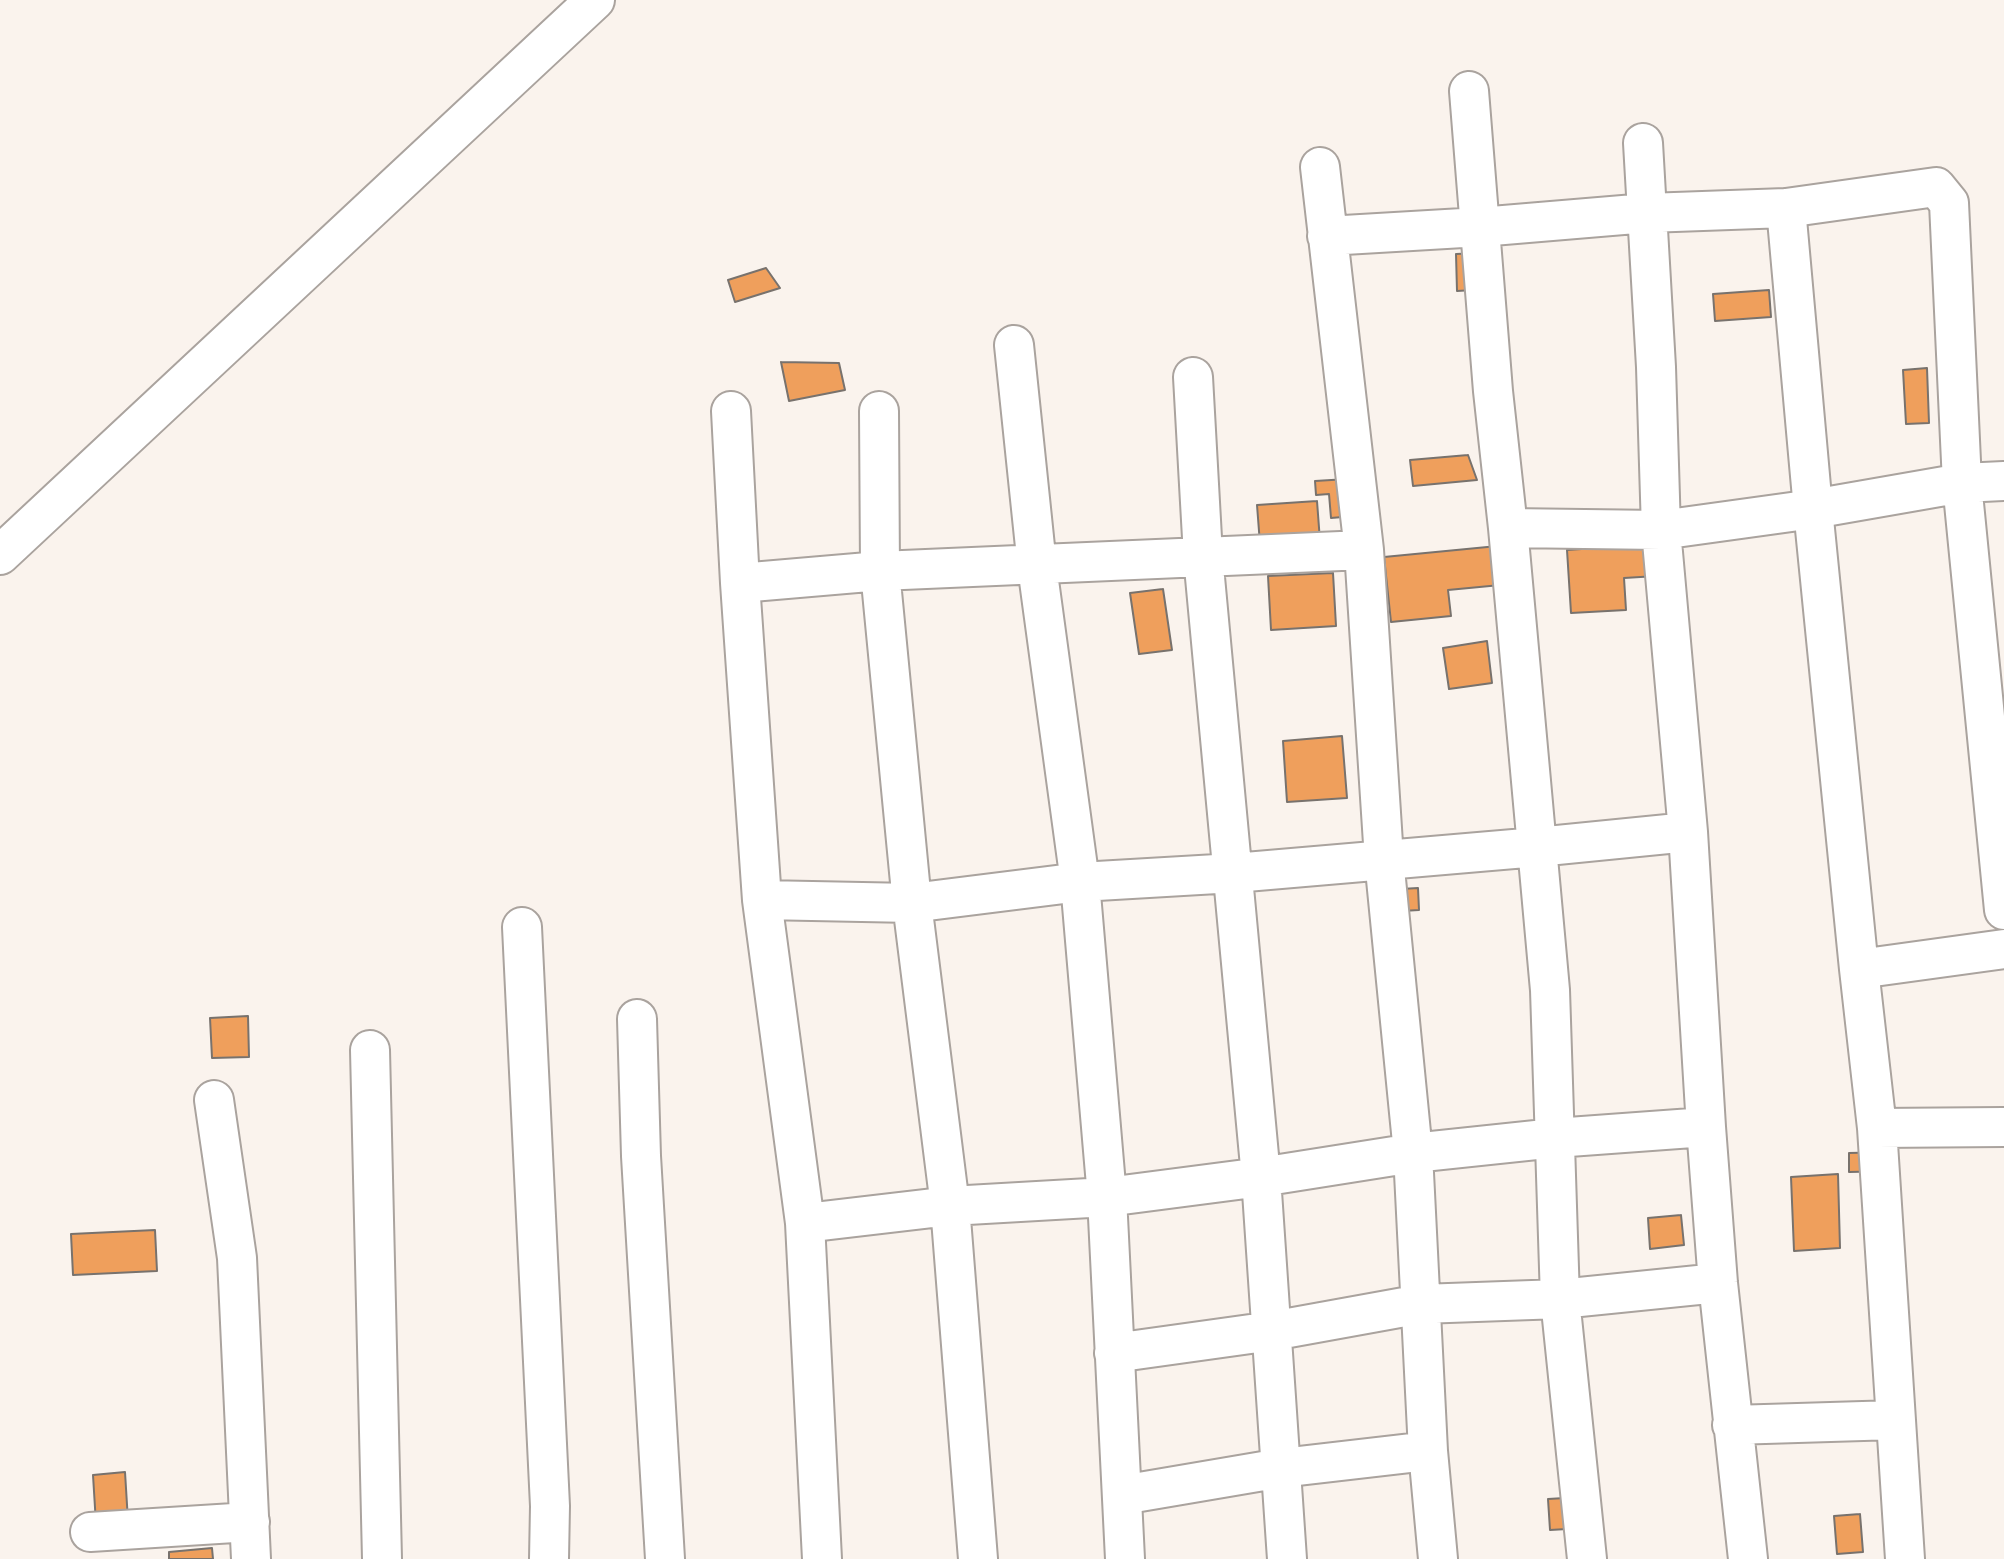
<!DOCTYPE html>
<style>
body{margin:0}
canvas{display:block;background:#faf3ed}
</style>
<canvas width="2004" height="1559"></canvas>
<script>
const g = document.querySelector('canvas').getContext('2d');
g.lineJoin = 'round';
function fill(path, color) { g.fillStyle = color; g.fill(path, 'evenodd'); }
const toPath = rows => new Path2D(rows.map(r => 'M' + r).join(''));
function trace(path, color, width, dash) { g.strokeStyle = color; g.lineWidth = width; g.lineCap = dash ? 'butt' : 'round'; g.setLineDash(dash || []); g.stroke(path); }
const building = toPath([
 [1501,252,1502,268,1473,290,1457,291,1456,254,1501,252],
 [766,268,780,288,735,302,728,280,766,268],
 [1769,290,1771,317,1715,321,1713,294,1769,290],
 [781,362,839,363,845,390,789,401,781,362],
 [1927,368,1929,423,1906,424,1903,370,1927,368],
 [1468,455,1477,480,1413,486,1410,460,1468,455],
 [1364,478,1366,515,1331,518,1329,494,1316,495,1315,481,1364,478],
 [1317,501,1320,541,1260,544,1257,505,1317,501],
 [1655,544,1657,576,1624,578,1626,610,1571,613,1567,550,1655,544],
 [1508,545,1511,584,1448,590,1451,616,1391,622,1384,557,1508,545],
 [1333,573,1336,626,1271,630,1268,576,1333,573],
 [1163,589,1172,650,1139,654,1130,593,1163,589],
 [1487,641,1492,683,1449,689,1443,648,1487,641],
 [1342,736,1347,798,1287,802,1283,741,1342,736],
 [1418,888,1419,910,1385,912,1384,890,1418,888],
 [248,1016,249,1057,212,1058,210,1018,248,1016],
 [1892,1152,1893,1171,1849,1172,1849,1153,1892,1152],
 [1838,1174,1840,1248,1794,1251,1791,1177,1838,1174],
 [1681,1215,1684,1245,1650,1249,1648,1218,1681,1215],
 [155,1230,157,1271,73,1275,71,1234,155,1230],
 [125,1472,128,1521,96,1524,93,1475,125,1472],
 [1599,1496,1601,1527,1550,1530,1548,1499,1599,1496],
 [1860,1514,1863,1552,1837,1554,1834,1516,1860,1514],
 [212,1548,213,1559,169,1559,169,1552,212,1548]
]);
const street = toPath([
 [1469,91,1493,391,1508,528,1550,990,1560,1299,1587,1559],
 [1643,143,1656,367,1661,530,1688,832,1706,1127,1718,1283,1748,1559],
 [1320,167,1364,550,1384,859,1413,1153,1428,1451,1438,1559],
 [1786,208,1813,509,1859,969,1877,1128,1905,1559],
 [1327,236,1480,227,1647,213,1786,208,1936,187,1949,203,1962,483,2004,910],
 [1014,345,1037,566,1080,882,1107,1197,1125,1559],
 [1193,377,1203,556,1261,1177,1287,1559],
 [731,411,740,583,762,900,805,1223,822,1559],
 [879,411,880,571,912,903,950,1206,978,1559],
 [1508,528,1661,530,1813,509,1962,483,2004,481],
 [0,555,595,0],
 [740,583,880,571,1364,550],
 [762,900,912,903,1080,882,1234,873,1537,847,1688,832],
 [522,927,550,1506,549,1559],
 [1859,969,2004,949],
 [637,1019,641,1156,665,1559],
 [370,1050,382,1559],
 [214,1100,237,1258,251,1559],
 [1877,1128,2004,1127],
 [805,1223,950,1206,1107,1197,1261,1177,1413,1153,1555,1138,1706,1127],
 [1114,1353,1272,1331,1421,1304,1560,1299,1718,1283],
 [1732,1425,1896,1420],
 [1122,1495,1281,1468,1428,1451],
 [90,1532,250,1522]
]);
fill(building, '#ef9f5c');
trace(building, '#78726d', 2);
trace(street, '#aaa39e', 42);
trace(street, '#fff', 38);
</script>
